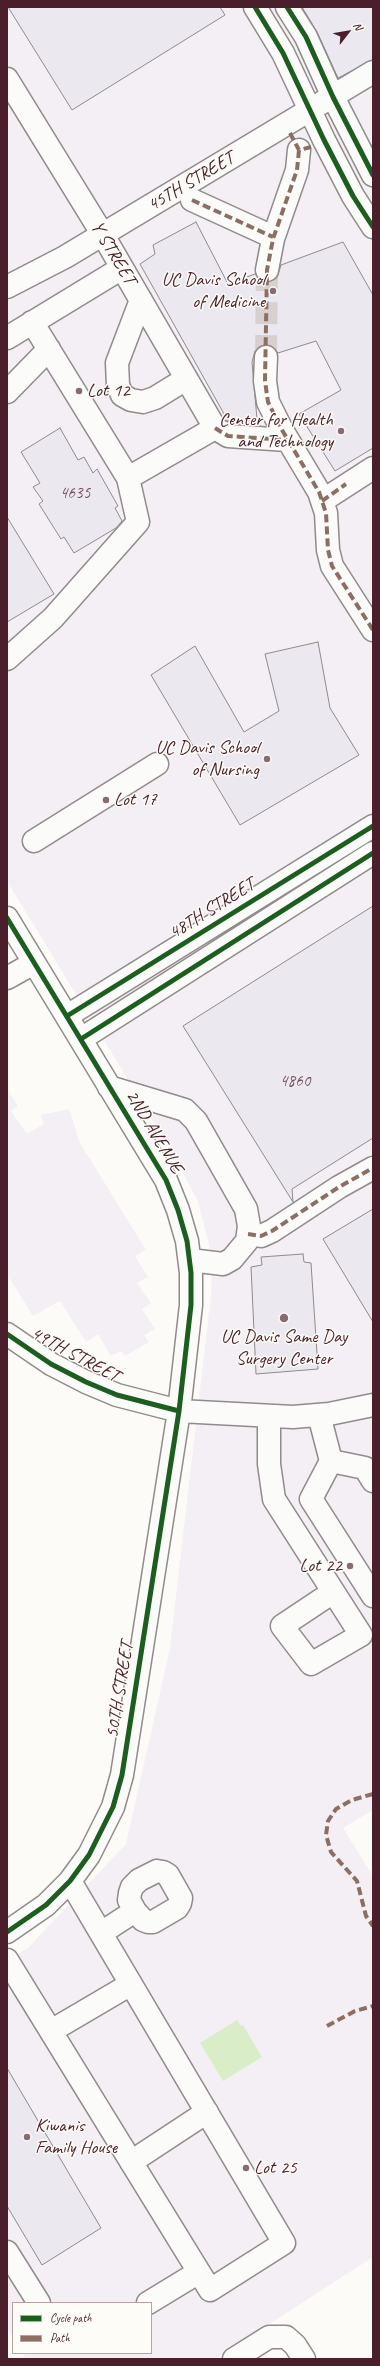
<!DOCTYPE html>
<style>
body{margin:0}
#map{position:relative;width:380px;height:2366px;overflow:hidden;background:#fcfbf8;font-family:Caveat,sans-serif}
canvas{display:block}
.frame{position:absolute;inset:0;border:8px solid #4a1f2b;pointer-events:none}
.legend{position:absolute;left:12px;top:2302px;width:140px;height:52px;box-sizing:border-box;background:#fdfcf7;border:1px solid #b5a4a5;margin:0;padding:5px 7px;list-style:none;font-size:12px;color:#4a1f2b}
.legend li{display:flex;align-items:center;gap:8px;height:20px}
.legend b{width:20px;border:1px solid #b5a4a5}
.north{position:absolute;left:328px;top:12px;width:40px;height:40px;-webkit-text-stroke:3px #fdfcf7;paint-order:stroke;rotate:59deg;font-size:11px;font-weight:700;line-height:16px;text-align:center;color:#4a1f2b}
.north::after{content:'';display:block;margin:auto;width:14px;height:18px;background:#4a1f2b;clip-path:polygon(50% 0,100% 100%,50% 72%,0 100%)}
</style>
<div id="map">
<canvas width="380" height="2366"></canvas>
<div class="frame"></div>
<ul class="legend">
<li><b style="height:5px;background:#1b5e20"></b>Cycle path</li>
<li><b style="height:5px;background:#8d6e63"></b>Path</li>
</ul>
<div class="north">N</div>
</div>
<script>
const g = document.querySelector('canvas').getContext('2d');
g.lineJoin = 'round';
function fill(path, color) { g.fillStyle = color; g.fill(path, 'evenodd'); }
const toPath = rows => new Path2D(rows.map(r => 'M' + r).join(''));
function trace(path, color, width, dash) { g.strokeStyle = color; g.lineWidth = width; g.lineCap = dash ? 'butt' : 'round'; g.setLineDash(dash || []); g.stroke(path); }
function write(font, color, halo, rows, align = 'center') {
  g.font = font + ' Caveat,sans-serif'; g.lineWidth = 3; g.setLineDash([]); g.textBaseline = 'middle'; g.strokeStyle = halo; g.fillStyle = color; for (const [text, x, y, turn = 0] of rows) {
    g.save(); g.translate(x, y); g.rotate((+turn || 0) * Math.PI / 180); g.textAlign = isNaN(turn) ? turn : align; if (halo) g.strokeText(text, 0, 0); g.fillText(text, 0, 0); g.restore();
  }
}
const built = toPath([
 [7,7,373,7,373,1810,343,1828,373,1876,373,2257,215,2359,26,2359,22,2353,151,2353,151,2303,13,2303,13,2338,7,2328,7,1960,28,1948,126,1844,170,1648,212,1286,209,1244,198,1201,170,1149,7,881],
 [7,1089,18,1106,11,1111,27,1134,44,1124,41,1115,69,1109,80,1143,146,1250,135,1256,148,1277,137,1283,151,1303,142,1309,155,1329,144,1335,149,1342,125,1356,121,1351,111,1356,98,1334,86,1342,60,1301,33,1316,7,1274]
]);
const green = toPath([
 [237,2020,241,2026,243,2025,262,2057,223,2081,200,2043]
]);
const building = toPath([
 [8,7,220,7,225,15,72,110,8,7],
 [302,7,373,7,373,60,338,78,317,32,302,7],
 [196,222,228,284,255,274,264,282,271,282,277,278,281,265,343,242,373,295,373,448,335,471,299,414,341,390,316,341,278,353,272,346,266,345,260,346,255,351,252,362,257,419,235,424,228,421,140,264,155,254,153,245,196,222],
 [60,428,78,460,84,457,93,473,97,469,118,506,115,508,122,521,116,528,74,553,64,537,61,539,39,504,43,501,33,487,40,483,21,452,60,428],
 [7,517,54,594,7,622,7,517],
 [318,642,330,708,359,755,240,825,151,675,195,646,244,732,279,711,265,654,318,642],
 [373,906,373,1138,292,1189,293,1202,183,1026,373,906],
 [373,1209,373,1322,323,1239,373,1209],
 [303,1254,304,1262,311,1263,318,1369,256,1374,251,1267,262,1265,261,1257,303,1254],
 [7,2068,101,2228,42,2265,7,2206,7,2068]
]);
const minorTunnel = toPath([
 [266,357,267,270]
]);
const minor = toPath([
 [255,7,283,53,324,140,353,196,373,227],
 [287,7,306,37,333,97,373,175],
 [7,79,103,235,215,428,228,436,287,440],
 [192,200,273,237],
 [267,270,273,239,297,170,299,150],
 [7,287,65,257,373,72],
 [141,300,117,363,118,385,122,395,131,400,143,402,155,398,186,379],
 [7,338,122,268],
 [266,357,265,381,268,402,282,430,319,492,326,513,328,550,332,566,373,630],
 [7,392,49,349],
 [128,478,215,428],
 [322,501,373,468],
 [7,659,53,618,138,522,128,478,32,322],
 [34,841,157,764],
 [7,918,166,1180,178,1210,187,1241,191,1273,191,1305,179,1411,122,1775,113,1807,89,1855,70,1881,46,1905,7,1932],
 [7,978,34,963],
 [67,1016,373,826],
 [81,1039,373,853],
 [109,1087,185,1110,196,1121,246,1209,249,1226,247,1241,232,1259,223,1264,190,1260],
 [248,1234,261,1236,272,1231,339,1187,373,1168],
 [7,1334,51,1364,86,1382,117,1395,179,1411,293,1417,329,1414,373,1405],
 [319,1415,331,1461,311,1499,373,1596],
 [269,1417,269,1464,274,1499,361,1635,311,1664,282,1626,333,1592],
 [331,1461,365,1468,373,1481],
 [157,1871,163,1872,168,1875,181,1898,180,1903,177,1908,153,1922,148,1922,143,1920,135,1911,129,1900,130,1893,132,1887,139,1880,157,1871],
 [101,1933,135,1911],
 [7,1960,210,2290,284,2243,70,1881],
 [51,2031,131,1984],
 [131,2162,207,2112],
 [7,2252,39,2303],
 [148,2303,199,2272],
 [234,2359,269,2337,286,2337,295,2345,304,2359]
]);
const quiet = toPath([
 [290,133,299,150,311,147],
 [299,150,297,170,273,239,267,270,265,381,268,402,282,430,319,492,326,513,328,550,332,566,373,630],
 [192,200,273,237],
 [215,428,228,436,287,440],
 [322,501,346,484],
 [248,1234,261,1236,272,1231,339,1187,373,1168],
 [373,1794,352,1800,336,1809,328,1821,326,1835,331,1852,357,1881,366,1916,373,1926],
 [327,2026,355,2011,373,2006]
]);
const cycleway = toPath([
 [255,7,283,53,324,140,353,196,373,227],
 [287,7,306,37,333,97,373,175],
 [7,918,166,1180,178,1210,187,1241,191,1273,191,1305,179,1411,122,1775,113,1807,89,1855,70,1881,46,1905,7,1932],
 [67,1016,373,826],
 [81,1039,373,853],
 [7,1334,51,1364,86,1382,117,1395,179,1411]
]);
const markers = [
 [273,291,4,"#886c73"],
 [79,391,4,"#886c73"],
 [341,431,4,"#886c73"],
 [267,759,4,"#886c73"],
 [106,800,4,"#886c73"],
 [284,1318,5,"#886c73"],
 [350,1566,4,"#886c73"],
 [27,2137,4,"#886c73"],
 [246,2168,4,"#886c73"]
];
const numberNames = [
 ["4635",75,494],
 ["4860",295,1082]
];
const streetNames = [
 ["45TH STREET",191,182,-31],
 ["Y STREET",113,253,59],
 ["48TH STREET",212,909,-32],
 ["2ND AVENUE",154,1132,59],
 ["49TH STREET",75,1355,28],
 ["50TH STREET",120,1690,-81]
];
const poiNames = [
 ["UC Davis School",265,280],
 ["of Medicine",265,302],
 ["Lot 12",87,391,"left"],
 ["Center for Health",333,420],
 ["and Technology",333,442],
 ["UC Davis School",259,748],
 ["of Nursing",259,770],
 ["Lot 17",114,800,"left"],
 ["UC Davis Same Day",284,1337,"center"],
 ["Surgery Center",284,1359,"center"],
 ["Lot 22",342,1566],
 ["Kiwanis",35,2126,"left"],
 ["Family House",35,2148,"left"],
 ["Lot 25",254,2168,"left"]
];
fill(built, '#f4eff4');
fill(green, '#d9eec8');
fill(building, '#ece8f0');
trace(building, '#928a8b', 1);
trace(minorTunnel, '#d8cfcf', 22, [22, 11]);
trace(minor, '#928a8b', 25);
trace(minor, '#fbfbf9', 22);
trace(quiet, '#8d6e63', 4, [8, 4]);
trace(cycleway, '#1b5e20', 5);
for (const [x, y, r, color] of markers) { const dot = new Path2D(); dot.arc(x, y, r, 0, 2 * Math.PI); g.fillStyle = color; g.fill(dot); trace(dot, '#fdfcf7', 1.5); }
write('17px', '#72515c', null, numberNames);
write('19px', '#4a1f2b', '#fdfcf7', streetNames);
write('19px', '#4a1f2b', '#fdfcf7', poiNames, 'right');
</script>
